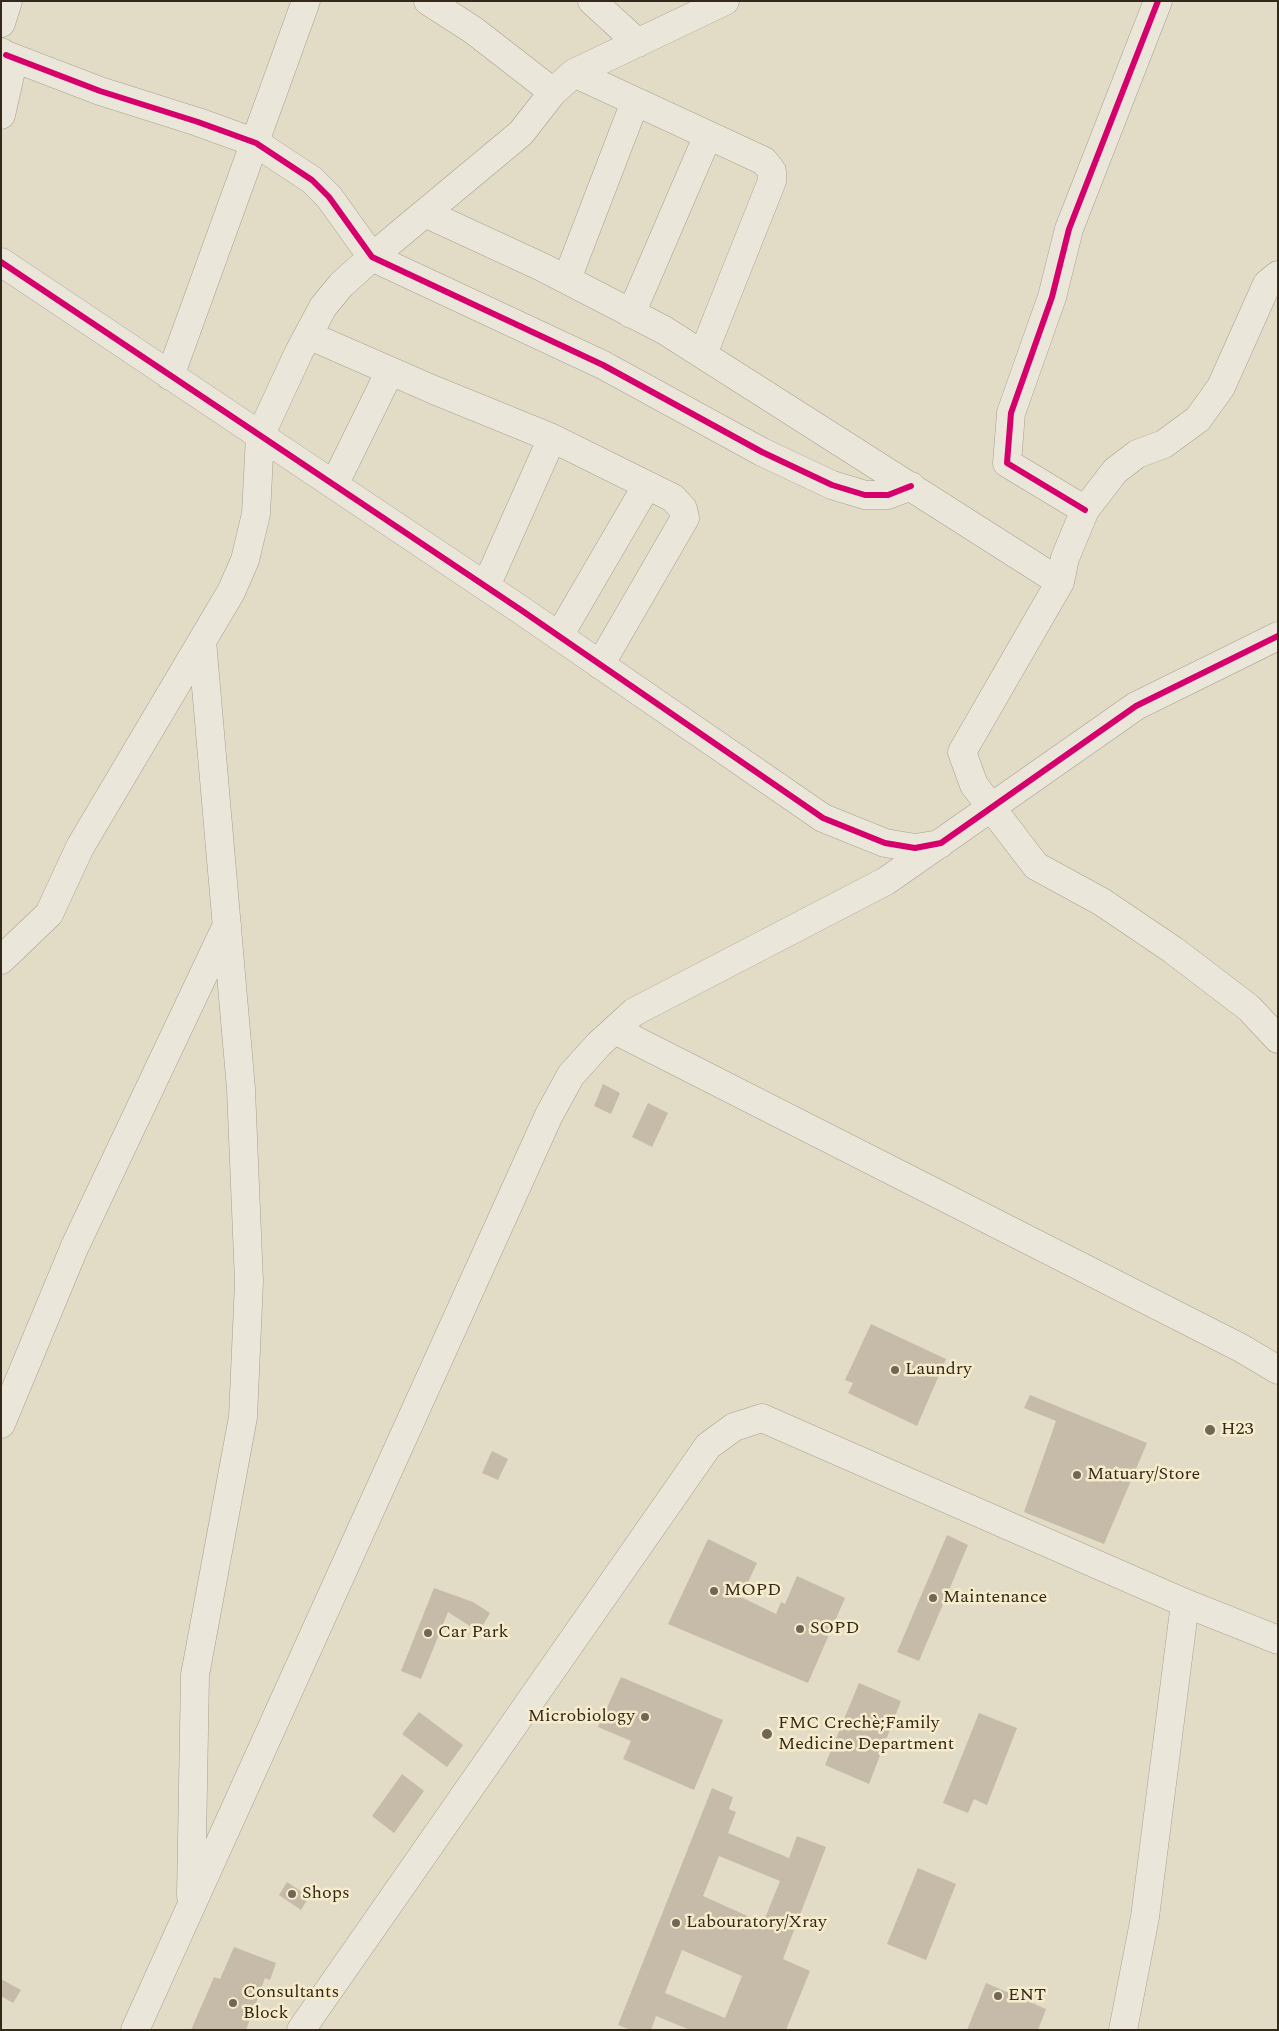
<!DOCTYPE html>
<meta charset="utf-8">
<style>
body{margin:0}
#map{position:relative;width:1279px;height:2031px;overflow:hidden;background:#e2dcc7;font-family:Spectral,serif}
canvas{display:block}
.frame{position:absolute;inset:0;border:2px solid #34281a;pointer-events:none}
</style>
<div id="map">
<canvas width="1279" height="2031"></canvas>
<div class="frame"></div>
</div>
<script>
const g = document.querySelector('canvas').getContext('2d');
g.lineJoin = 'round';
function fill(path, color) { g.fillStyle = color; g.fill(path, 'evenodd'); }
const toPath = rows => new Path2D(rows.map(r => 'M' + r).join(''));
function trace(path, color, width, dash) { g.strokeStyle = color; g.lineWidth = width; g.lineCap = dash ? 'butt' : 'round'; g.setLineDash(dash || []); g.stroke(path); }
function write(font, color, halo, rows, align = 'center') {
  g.font = font + ' Spectral,serif'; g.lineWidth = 5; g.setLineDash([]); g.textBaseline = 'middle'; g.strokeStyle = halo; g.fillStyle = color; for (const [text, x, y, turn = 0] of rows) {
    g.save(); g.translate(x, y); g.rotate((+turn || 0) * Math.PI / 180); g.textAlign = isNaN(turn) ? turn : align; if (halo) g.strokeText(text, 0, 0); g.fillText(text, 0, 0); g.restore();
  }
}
const building = toPath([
 [603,1084,620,1093,611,1114,594,1106],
 [648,1103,668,1113,652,1147,632,1137],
 [871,1324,946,1359,917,1426,848,1393,853,1383,845,1380],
 [1030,1395,1147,1443,1104,1544,1024,1512,1056,1421,1024,1408],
 [492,1451,508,1459,498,1480,482,1473],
 [947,1535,968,1545,919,1661,897,1652],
 [708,1539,757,1563,741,1597,776,1614,781,1602,785,1604,797,1576,845,1598,808,1683,668,1624],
 [434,1588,473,1602,490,1613,479,1632,448,1612,421,1679,401,1671],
 [621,1677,723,1720,694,1790,623,1759,631,1741,598,1727],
 [859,1683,901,1701,869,1784,825,1765],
 [419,1712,463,1745,447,1767,402,1734],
 [979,1713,1017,1728,987,1805,974,1799,968,1813,943,1803],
 [402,1774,424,1791,394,1833,372,1816],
 [712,1788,733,1797,729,1809,736,1812,728,1833,789,1858,797,1836,826,1847,783,1959,810,1971,786,2030,690,2030,656,2016,651,2030,631,2030,618,2025],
 [719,1856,780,1881,763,1923,703,1896],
 [682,1950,742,1976,725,2018,665,1993],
 [918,1868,956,1884,926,1960,887,1944],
 [287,1882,309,1897,301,1910,279,1895],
 [234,1947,276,1963,270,1980,265,1978,246,2030,191,2030,214,1977,220,1979],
 [1,1979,21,1990,13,2003,1,1996],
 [986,1983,1046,2009,1038,2030,967,2030]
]);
const minor = toPath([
 [428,1,473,30,553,92],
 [592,1,638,43],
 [1,23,8,1],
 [1,52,6,55,11,71,1,115],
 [6,55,100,91,198,122,256,143,312,180,329,197,372,257,603,365,762,452,832,485,865,495,888,495,911,486],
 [574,73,764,161,772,171,772,181,703,354],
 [425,213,542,267,664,330,1060,582],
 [1,262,521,610,823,818,885,843,915,848,940,844],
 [1278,275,1267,284,1221,387,1198,419,1164,444,1137,454,1115,471,1085,510,1065,558,1060,582,962,752,974,785,1036,866,1102,902,1173,950,1249,1008,1278,1039],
 [567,279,635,102],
 [631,314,708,135],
 [308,335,434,390,552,438,673,498,683,509,685,518,600,665],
 [170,376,306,1],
 [334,485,390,371],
 [1085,510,1007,463,1011,413,1052,297,1069,229,1158,1],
 [486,586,552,438],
 [559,636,647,485],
 [1,960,49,914,80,847,231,592,245,560,256,514,260,436,299,352,323,307,341,285,372,257,521,133,553,92,574,73,725,1],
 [615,1030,1241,1348,1278,1370],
 [1,1424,75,1246,227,925],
 [191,1896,195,1675,243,1417,249,1282,241,1089,202,641],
 [135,2030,549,1115,571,1075,599,1044,634,1012,886,881,1136,706,1278,636],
 [301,2030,708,1446,734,1427,762,1418,1185,1603,1278,1640],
 [1123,2030,1145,1917,1185,1603]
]);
const cycleway = toPath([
 [6,55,100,91,198,122,256,143,312,180,329,197,372,257,603,365,762,452,832,485,865,495,888,495,911,486],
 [1,262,521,610,823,818,885,843,915,848,941,843,1136,706,1278,636],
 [1085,510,1007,463,1011,413,1052,297,1069,229,1158,1]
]);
const markers = [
 [895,1370,5,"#716757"],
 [1210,1430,6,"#716757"],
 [1077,1475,5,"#716757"],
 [714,1591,5,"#716757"],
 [933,1598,5,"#716757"],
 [800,1629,5,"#716757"],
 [428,1633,5,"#716757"],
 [645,1717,5,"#716757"],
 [767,1734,6,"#716757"],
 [292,1894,5,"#716757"],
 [676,1923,5,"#716757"],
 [998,1996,5,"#716757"],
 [233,2003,5,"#716757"]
];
const poiNames = [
 ["Laundry",905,1370],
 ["H23",1221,1430],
 ["Matuary/Store",1087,1475],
 ["MOPD",724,1591],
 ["Maintenance",943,1598],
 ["SOPD",810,1629],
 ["Car Park",438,1633],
 ["Microbiology",635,1717,"right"],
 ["FMC Crechè;Family",778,1724],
 ["Medicine Department",778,1745],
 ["Shops",302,1894],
 ["Labouratory/Xray",686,1923],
 ["Consultants",243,1993],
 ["Block",243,2014],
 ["ENT",1008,1996]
];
fill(building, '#c6baa8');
trace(minor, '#a6a091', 29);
trace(minor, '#eae6d9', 28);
trace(cycleway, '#d6006c', 6);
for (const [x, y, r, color] of markers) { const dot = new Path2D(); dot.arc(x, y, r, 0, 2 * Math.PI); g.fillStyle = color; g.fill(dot); trace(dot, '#f6ebcb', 2); }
write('18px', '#34281a', '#f6ebcb', poiNames, 'left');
</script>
